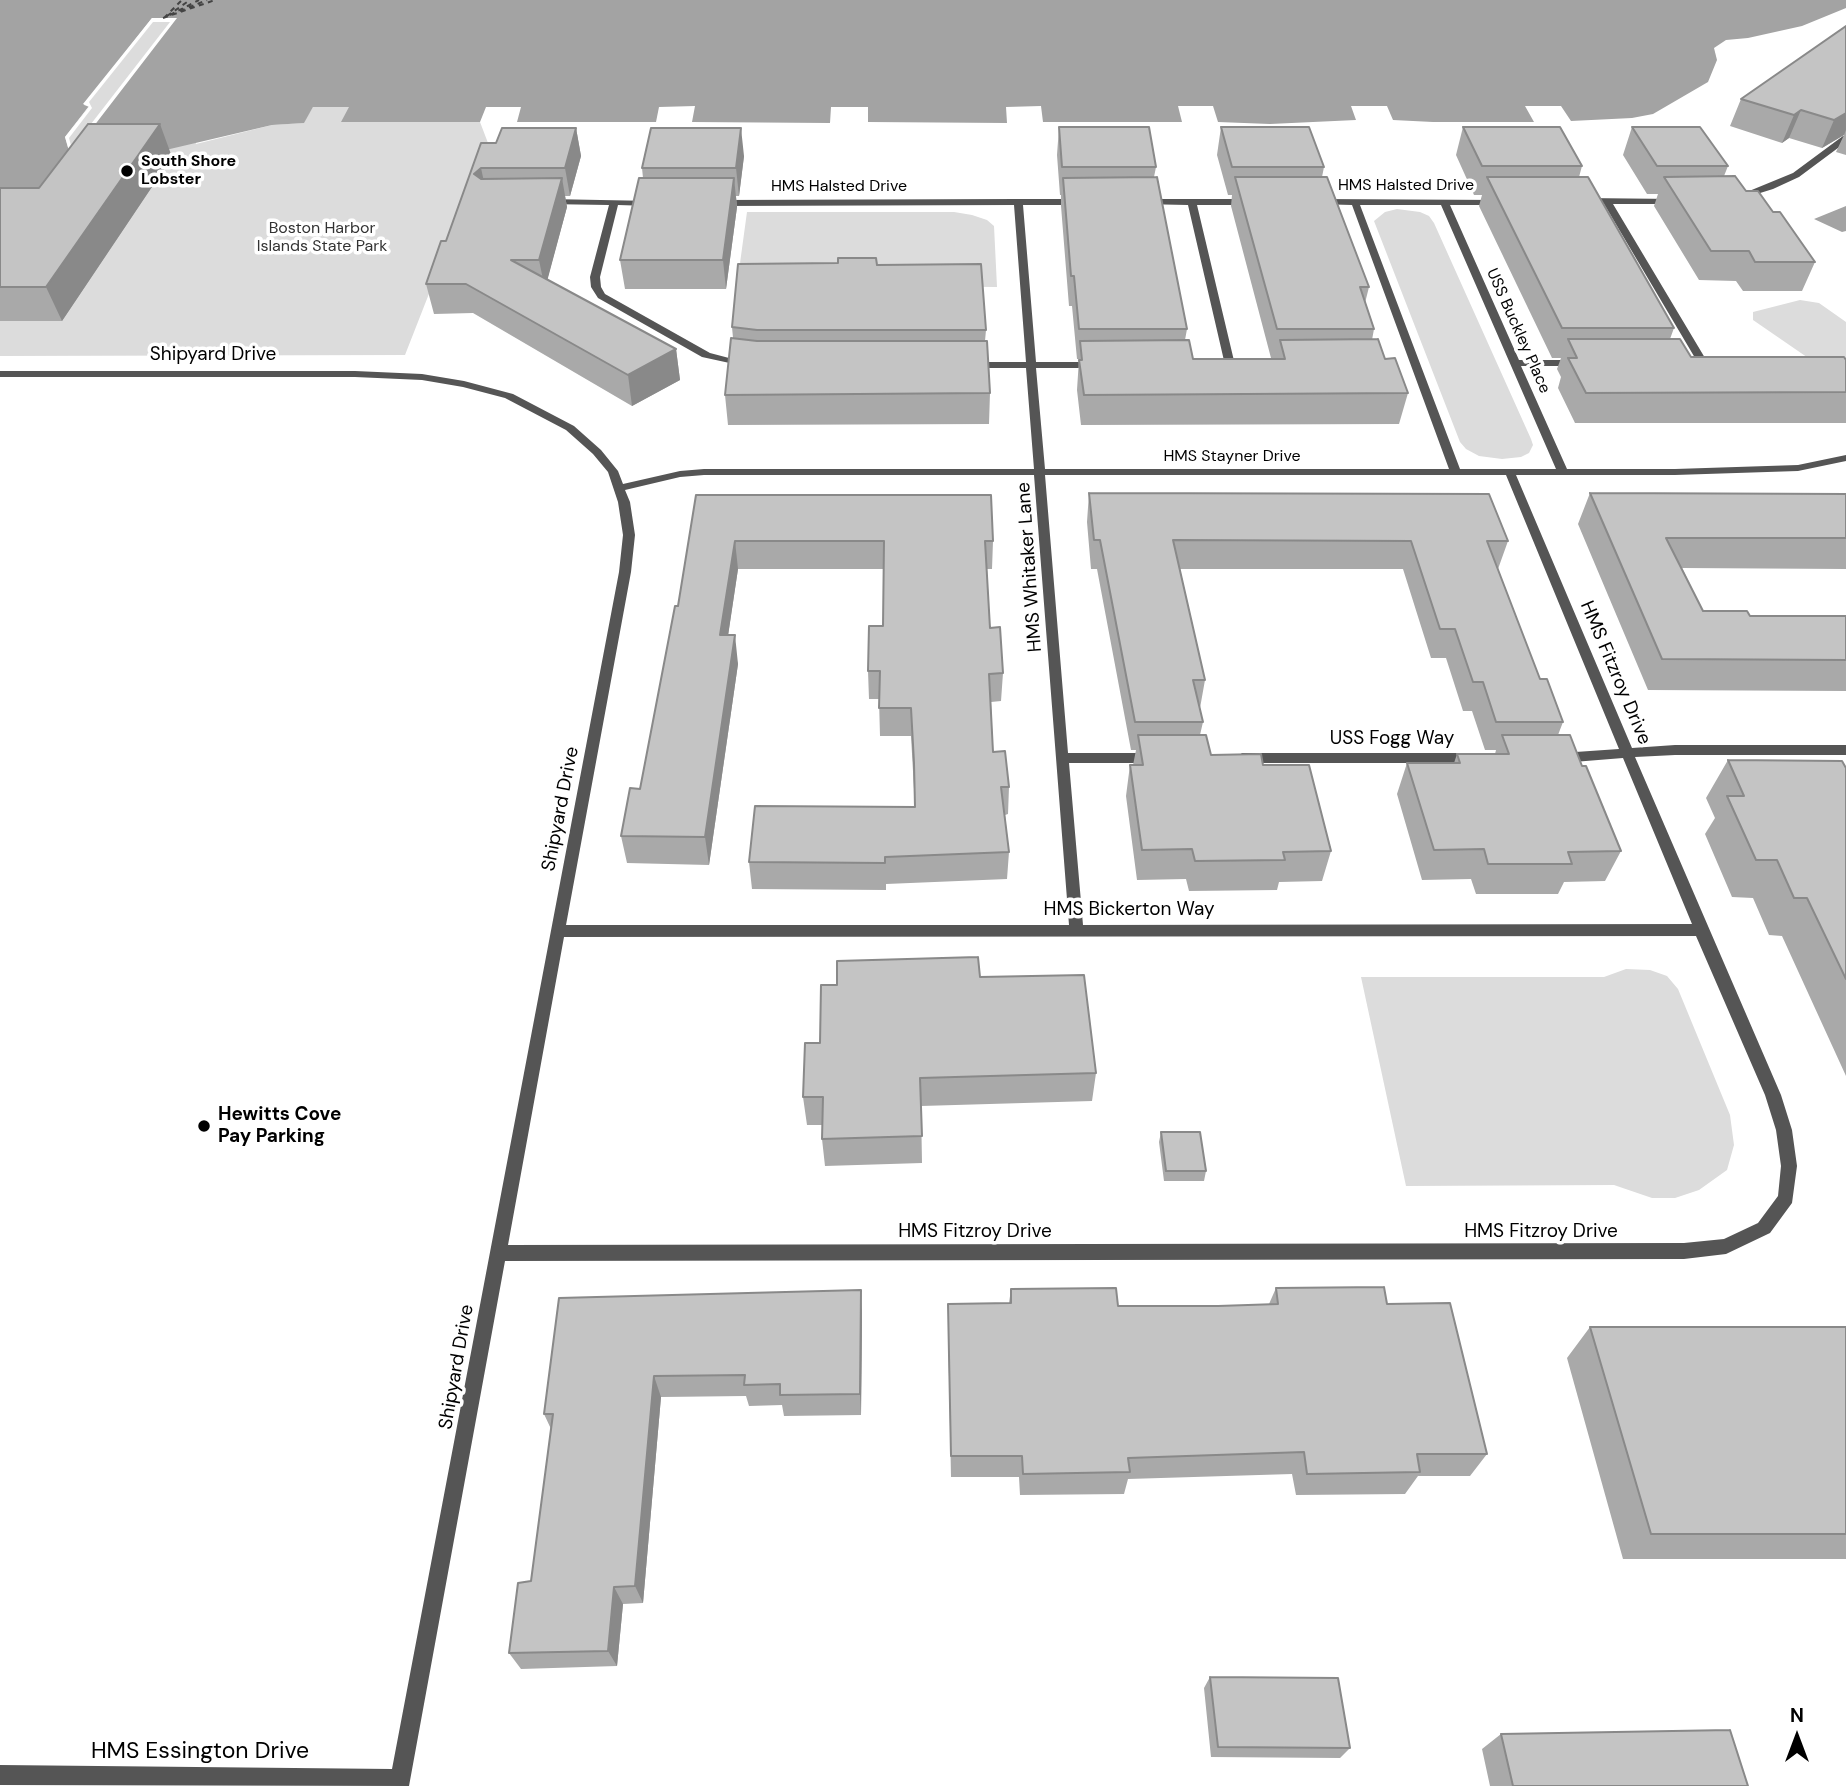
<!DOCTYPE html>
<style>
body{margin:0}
#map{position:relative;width:1846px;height:1786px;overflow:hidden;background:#fff;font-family:"DM Sans",sans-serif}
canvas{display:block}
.north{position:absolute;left:1762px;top:1702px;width:70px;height:70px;-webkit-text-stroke:5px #fff;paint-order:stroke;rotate:0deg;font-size:19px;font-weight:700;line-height:28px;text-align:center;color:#000}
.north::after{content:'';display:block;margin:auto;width:24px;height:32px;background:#000;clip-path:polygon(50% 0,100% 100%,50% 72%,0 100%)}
</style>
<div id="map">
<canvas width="1846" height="1786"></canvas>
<div class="north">N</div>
</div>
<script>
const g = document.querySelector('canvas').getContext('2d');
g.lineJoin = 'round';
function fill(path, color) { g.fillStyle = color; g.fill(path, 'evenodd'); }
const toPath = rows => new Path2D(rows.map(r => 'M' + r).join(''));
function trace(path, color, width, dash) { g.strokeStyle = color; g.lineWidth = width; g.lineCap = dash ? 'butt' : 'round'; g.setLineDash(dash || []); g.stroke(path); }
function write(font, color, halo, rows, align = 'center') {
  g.font = font + ' "DM Sans",sans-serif'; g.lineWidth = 7; g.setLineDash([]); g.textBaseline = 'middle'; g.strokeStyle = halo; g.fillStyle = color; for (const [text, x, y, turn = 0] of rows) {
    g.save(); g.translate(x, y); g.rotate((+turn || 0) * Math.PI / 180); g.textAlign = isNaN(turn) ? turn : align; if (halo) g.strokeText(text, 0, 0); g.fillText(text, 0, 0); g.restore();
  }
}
const green = toPath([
 [152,18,177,18,196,144,272,125,303,123,313,107,350,107,342,122,480,122,488,143,405,355,0,356,0,213,65,137,89,107,83,104],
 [1397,209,1420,212,1429,216,1434,223,1531,439,1533,445,1529,453,1521,457,1502,459,1479,456,1466,449,1460,442,1374,221,1385,212],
 [747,212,954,212,972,215,987,220,994,226,997,287,737,285],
 [1800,300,1819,303,1846,322,1846,384,1753,320,1753,312],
 [1626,969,1650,970,1667,976,1678,989,1730,1115,1734,1145,1727,1170,1699,1190,1675,1198,1652,1198,1614,1185,1406,1186,1361,977,1604,977]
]);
const water = toPath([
 [0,0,1846,0,1846,8,1802,26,1748,38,1726,40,1714,48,1717,60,1708,82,1653,114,1632,118,1571,121,1561,106,1525,106,1534,122,1433,122,1393,120,1387,106,1351,106,1356,120,1270,124,1218,122,1213,106,1178,106,1182,122,1043,122,1041,106,1006,107,1007,123,868,122,868,107,831,107,830,123,692,122,695,106,659,107,656,122,517,122,521,107,486,107,480,122,341,122,349,107,313,107,304,123,272,125,170,149,92,152,86,135,176,18,152,18,84,105,89,106,65,137,76,175,0,213],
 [1846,206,1846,231,1842,232,1814,219]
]);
const pier = toPath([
 [152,18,177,18,87,135,84,133,170,22,153,22,89,102,92,108,69,138,74,157,71,158,65,137,89,107,83,104]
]);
const ferry = toPath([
 [180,11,207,0],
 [170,15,199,0],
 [167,16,190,0],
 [163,18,215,0],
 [164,18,182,0]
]);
const minor = toPath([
 [1843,136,1846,136,1846,142,1799,177,1773,189,1744,198,1737,196,1793,173,1843,136],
 [1584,198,1675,199,1676,201,1672,204,1613,204,1708,363,1707,365,1698,363,1604,204,1581,203,1580,201,1584,198],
 [548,199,653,201,654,203,650,206,618,205,600,277,601,287,605,294,710,353,748,363,748,367,702,357,598,298,591,287,590,277,609,205,545,204,545,200,548,199],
 [1018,199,1080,199,1084,202,1080,205,1023,205,1036,362,1094,362,1099,365,1094,368,1036,368,1045,469,1449,469,1352,205,1315,204,1315,200,1318,199,1500,200,1500,204,1497,205,1450,205,1519,360,1577,360,1582,363,1577,366,1521,366,1567,469,1675,469,1798,465,1846,455,1846,461,1798,471,1675,475,1516,475,1632,748,1675,745,1846,745,1846,755,1675,755,1635,757,1781,1095,1792,1130,1797,1166,1792,1203,1770,1233,1726,1254,1684,1259,505,1261,409,1786,0,1785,0,1765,392,1769,619,572,623,535,618,502,608,472,593,454,566,430,505,398,463,387,422,380,355,377,0,377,0,371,355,371,422,374,464,381,513,394,574,426,601,450,618,471,623,484,680,471,704,469,1034,469,1026,368,971,368,966,365,971,362,1026,362,1014,205,719,206,715,203,719,200,1018,199],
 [1360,205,1441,205,1556,469,1460,469,1360,205],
 [704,475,1034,475,1069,925,566,925,631,572,635,535,630,502,625,490,680,477,704,475],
 [1045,475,1506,475,1619,749,1561,753,1555,758,1561,763,1623,758,1692,924,1083,925,1069,763,1152,763,1158,758,1152,753,1068,753,1045,475],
 [1696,936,1765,1095,1776,1130,1781,1166,1778,1196,1758,1223,1724,1239,1684,1243,508,1245,564,937,1696,936],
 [1143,199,1248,199,1252,202,1248,205,1197,205,1235,365,1234,367,1225,365,1188,205,1140,204,1140,200,1143,199],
 [1242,753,1474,753,1480,758,1474,763,1242,763,1236,758,1242,753]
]);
const wall = toPath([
 [1846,26,1846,155,1836,152,1844,135,1822,148,1789,138,1782,143,1730,126,1741,99],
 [1059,127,1156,167,1154,177,1187,329,1185,340,1193,359,1277,358,1271,358,1231,206,1232,195,1228,195,1217,155,1221,127,1324,167,1322,177,1369,287,1365,303,1374,329,1372,340,1408,393,1399,424,1081,425,1077,390,1079,359,1077,359,1072,306,1069,306,1061,206,1061,195,1060,195,1057,155],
 [1463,127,1582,166,1579,177,1674,328,1670,339,1691,357,1846,360,1846,423,1575,423,1558,388,1561,377,1557,369,1561,358,1552,358,1479,206,1482,195,1474,195,1456,155],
 [1632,127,1728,166,1724,176,1746,191,1773,212,1815,262,1802,291,1743,291,1736,281,1699,280,1654,206,1658,194,1647,194,1623,155],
 [576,128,581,156,570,196,565,196,567,207,547,280,676,349,680,380,632,406,473,313,434,314,426,284,446,241,481,143,496,143],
 [744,156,739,196,736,196,737,207,726,289,625,289,620,260,643,178,642,168],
 [172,157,62,321,0,321,0,188,39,188],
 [732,327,986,330,985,341,990,393,989,424,728,425,725,395,733,338],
 [1089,493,1508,541,1498,569,1540,679,1563,722,1558,735,1582,766,1621,851,1605,881,1564,882,1558,894,1476,894,1471,879,1422,880,1397,794,1407,763,1454,763,1457,754,1495,754,1496,750,1485,750,1472,711,1463,711,1446,658,1431,658,1403,569,1180,569,1205,680,1200,708,1203,722,1200,735,1211,755,1263,765,1331,851,1322,881,1279,882,1277,890,1189,891,1186,879,1137,880,1126,796,1130,765,1133,765,1136,750,1131,750,1097,569,1091,569,1087,522],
 [1590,493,1846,494,1846,569,1682,568,1703,611,1750,616,1846,616,1846,691,1648,690,1578,524],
 [696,495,993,541,992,569,987,569,990,628,1003,673,1001,701,991,702,993,752,1009,787,1008,814,1005,815,1009,852,1007,879,886,884,886,890,752,889,749,862,915,807,911,736,880,736,879,699,869,699,868,671,883,626,883,569,738,569,728,635,738,664,709,865,627,863,621,836,640,789,678,606],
 [1728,760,1846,768,1846,1076,1782,936,1769,935,1753,898,1732,897,1705,834,1715,818,1706,798],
 [980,977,1096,1073,1092,1101,921,1106,922,1163,825,1166,822,1139,822,1125,807,1125,803,1097,820,1043],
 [1161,1132,1206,1171,1204,1181,1164,1181,1159,1142],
 [1276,1288,1387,1304,1487,1454,1470,1476,1418,1476,1405,1494,1296,1495,1292,1474,1128,1479,1124,1494,1020,1495,1019,1477,951,1477,948,1328,948,1304,1009,1303,1011,1289,1118,1306,1218,1306,1269,1304],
 [559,1298,862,1312,861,1415,784,1416,782,1405,749,1406,746,1396,661,1397,643,1603,623,1604,617,1666,521,1669,509,1653,531,1581,551,1429,544,1414],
 [1590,1327,1846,1327,1846,1559,1623,1559,1567,1358],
 [1210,1677,1350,1748,1340,1758,1211,1757,1204,1688],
 [1501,1734,1748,1786,1490,1786,1482,1749]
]);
const shadedWall = toPath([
 [1801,110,1789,138,1782,143,1794,115],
 [1846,113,1846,130,1844,135,1822,148,1834,120],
 [160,124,172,157,62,321,46,287],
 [576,128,581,156,570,196,565,168],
 [741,128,744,156,739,196,736,168],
 [481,168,487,196,474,174],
 [562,178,567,207,545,289,539,260],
 [734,178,737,207,726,289,723,260],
 [676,349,680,380,632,406,628,375],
 [735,541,738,569,724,663,720,635],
 [735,635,738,664,709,865,705,837],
 [861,1290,862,1312,861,1415,860,1394],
 [654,1376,661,1397,643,1603,635,1586],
 [614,1587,623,1604,617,1666,608,1651]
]);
const building = toPath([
 [1846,26,1846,113,1834,120,1801,110,1794,115,1741,99,1846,26],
 [88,124,160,124,46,287,0,287,0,188,39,188,88,124],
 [1059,127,1149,127,1156,167,1062,167,1059,127],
 [1221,127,1309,127,1324,167,1232,167,1221,127],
 [1463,127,1560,127,1582,166,1482,166,1463,127],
 [1632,127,1700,127,1728,166,1657,166,1632,127],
 [502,128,576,128,565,168,481,168,474,174,481,179,562,178,539,260,511,260,676,349,628,375,466,284,426,284,441,241,446,241,481,143,496,143,502,128],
 [651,128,741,128,736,168,642,168,651,128],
 [1735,176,1746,191,1758,191,1773,212,1780,212,1815,262,1755,262,1749,251,1711,251,1664,177,1735,176],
 [1157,177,1187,329,1079,329,1074,276,1071,276,1063,178,1157,177],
 [1235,177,1327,177,1369,287,1360,287,1374,329,1277,329,1235,177],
 [1487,177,1588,177,1674,328,1562,328,1487,177],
 [639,178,734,178,723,260,620,260,639,178],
 [838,258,876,258,877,265,981,264,986,330,757,330,732,327,738,264,838,263,838,258],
 [731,338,757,341,987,341,990,393,725,395,731,338],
 [1378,339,1385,359,1395,358,1408,393,1084,395,1079,360,1082,360,1080,341,1189,340,1193,359,1285,359,1280,340,1378,339],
 [1568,339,1680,339,1691,357,1844,357,1846,360,1846,392,1586,393,1568,358,1577,358,1568,339],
 [1089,493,1489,494,1508,541,1487,541,1540,679,1547,679,1563,722,1496,722,1483,682,1473,682,1455,629,1440,629,1411,541,1173,540,1205,680,1193,680,1203,722,1135,722,1100,540,1094,540,1089,493],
 [1590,493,1846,494,1846,538,1666,538,1703,611,1747,611,1750,616,1846,616,1846,660,1662,659,1590,493],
 [696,495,991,495,993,541,985,541,990,628,1000,627,1003,673,989,674,993,752,1005,751,1009,787,1001,787,1009,852,885,857,885,863,749,862,755,806,915,807,914,763,911,708,879,708,880,671,868,671,869,626,883,626,884,541,735,541,720,635,735,635,705,837,621,836,630,788,640,789,675,606,678,606,696,495],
 [1138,735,1206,735,1211,755,1261,754,1263,765,1309,765,1331,851,1283,852,1285,860,1195,861,1192,849,1142,850,1130,765,1143,765,1138,735],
 [1502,735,1570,735,1582,766,1586,766,1621,851,1568,852,1572,864,1488,864,1484,849,1434,850,1407,763,1460,763,1457,754,1509,754,1502,735],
 [1728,760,1842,761,1846,768,1846,979,1807,898,1794,898,1777,860,1756,860,1727,796,1744,796,1728,760],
 [978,957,980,977,1084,975,1096,1073,920,1078,922,1136,822,1139,823,1097,803,1097,805,1043,820,1043,821,985,837,985,837,961,978,957],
 [1161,1132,1200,1132,1206,1171,1166,1171,1161,1132],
 [1384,1287,1387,1304,1450,1303,1487,1454,1417,1454,1420,1472,1307,1474,1304,1452,1128,1458,1130,1472,1023,1474,1022,1456,951,1456,948,1304,1011,1303,1011,1289,1116,1288,1118,1306,1218,1306,1278,1304,1276,1288,1384,1287],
 [861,1290,860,1394,780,1395,780,1384,744,1385,745,1375,654,1376,635,1586,614,1587,608,1651,509,1653,518,1583,531,1581,553,1414,544,1414,559,1298,861,1290],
 [1590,1327,1846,1327,1846,1534,1651,1534,1590,1327],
 [1210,1677,1338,1678,1350,1748,1218,1747,1210,1677],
 [1730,1730,1748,1786,1513,1786,1501,1734,1730,1730]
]);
const markers = [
 [127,171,7,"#000"],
 [204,1126,7,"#000"]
];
const farPoinames = [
 ["South Shore",141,162],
 ["Lobster",141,180]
];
const farStreetnames = [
 ["HMS Halsted Drive",1406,186],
 ["HMS Halsted Drive",839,187],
 ["USS Buckley Place",1518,331,66],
 ["HMS Stayner Drive",1232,457]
];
const farParknames = [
 ["Boston Harbor",322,229],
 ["Islands State Park",322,247]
];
const streetNames = [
 ["Shipyard Drive",213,355],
 ["HMS Whitaker Lane",1030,567,-94],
 ["HMS Fitzroy Drive",1615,673,67],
 ["USS Fogg Way",1392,739],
 ["Shipyard Drive",561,809,-79],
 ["HMS Bickerton Way",1129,910],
 ["HMS Fitzroy Drive",975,1232],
 ["HMS Fitzroy Drive",1541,1232],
 ["Shipyard Drive",457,1367,-80]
];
const poiNames = [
 ["Hewitts Cove",218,1115],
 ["Pay Parking",218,1137]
];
const nearStreetnames = [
 ["HMS Essington Drive",200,1752]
];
fill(green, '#dcdcdc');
fill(water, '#a3a3a3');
fill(pier, '#fff');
trace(ferry, '#444', 2, [5, 4.5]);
fill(minor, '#555');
fill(wall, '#a9a9a9');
fill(shadedWall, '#898989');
fill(building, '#c4c4c4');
trace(building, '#898989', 2);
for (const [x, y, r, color] of markers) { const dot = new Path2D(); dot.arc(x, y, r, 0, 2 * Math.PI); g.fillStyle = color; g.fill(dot); trace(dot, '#fff', 2.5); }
write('bold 16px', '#000', '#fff', farPoinames, 'left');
write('16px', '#000', '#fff', farStreetnames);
write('16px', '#333', '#fff', farParknames);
write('19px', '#000', '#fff', streetNames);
write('bold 19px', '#000', '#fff', poiNames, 'left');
write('23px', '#000', '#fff', nearStreetnames);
</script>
